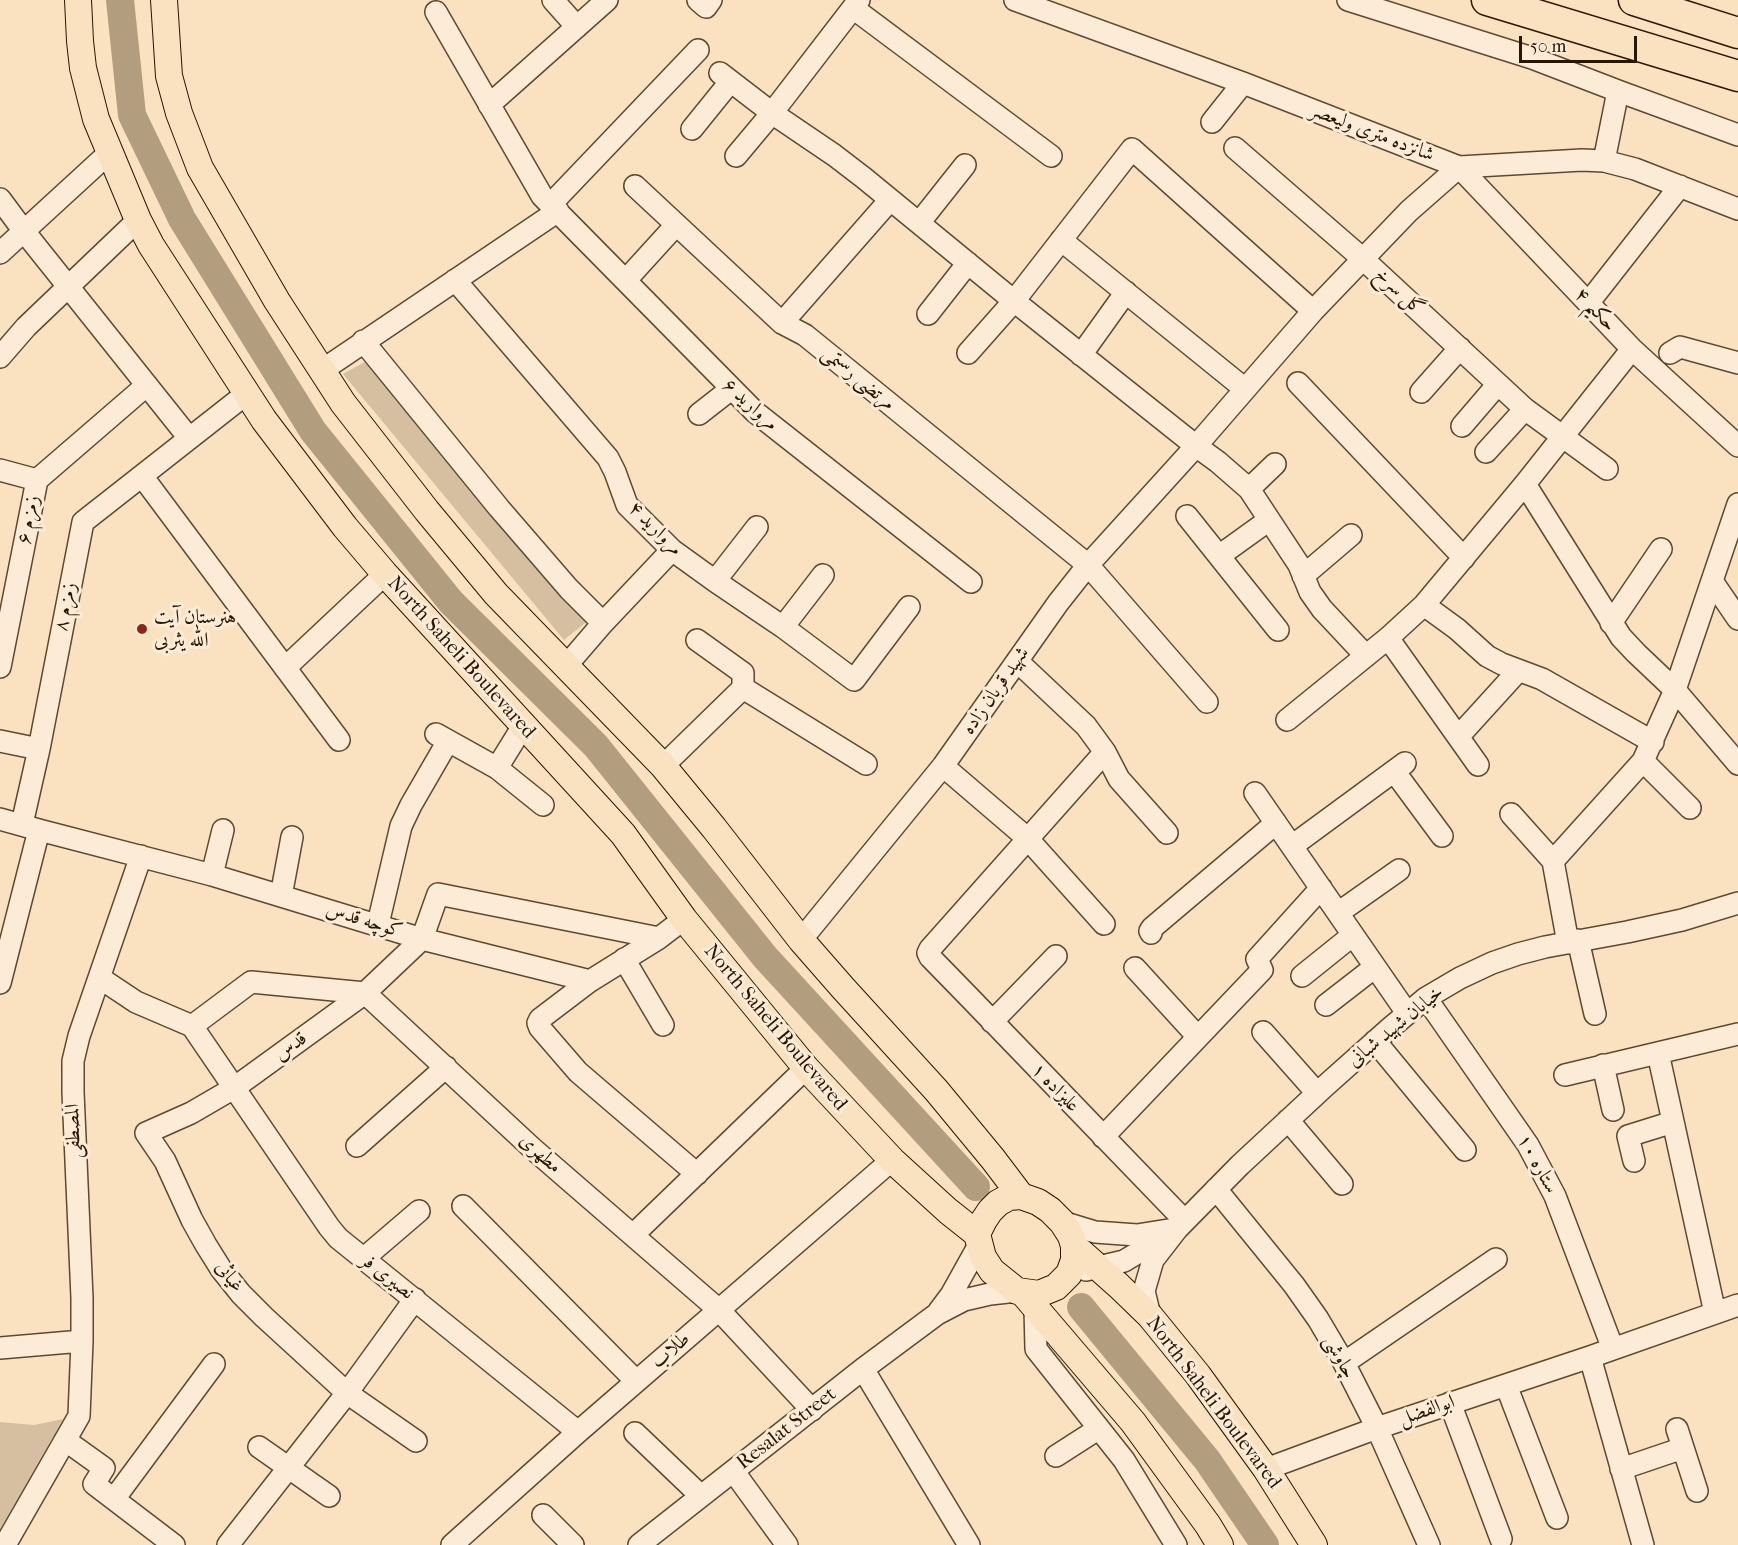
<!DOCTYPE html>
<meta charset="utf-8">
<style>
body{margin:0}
#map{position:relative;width:1738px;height:1545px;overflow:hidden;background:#fae2c1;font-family:"IM FELL French Canon",serif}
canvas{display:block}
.scale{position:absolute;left:1519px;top:36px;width:118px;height:27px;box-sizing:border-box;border:3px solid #271600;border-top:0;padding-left:8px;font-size:18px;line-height:21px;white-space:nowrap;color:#271600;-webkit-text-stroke:4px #fcecd7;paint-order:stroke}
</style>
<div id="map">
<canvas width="1738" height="1545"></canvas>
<div class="scale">50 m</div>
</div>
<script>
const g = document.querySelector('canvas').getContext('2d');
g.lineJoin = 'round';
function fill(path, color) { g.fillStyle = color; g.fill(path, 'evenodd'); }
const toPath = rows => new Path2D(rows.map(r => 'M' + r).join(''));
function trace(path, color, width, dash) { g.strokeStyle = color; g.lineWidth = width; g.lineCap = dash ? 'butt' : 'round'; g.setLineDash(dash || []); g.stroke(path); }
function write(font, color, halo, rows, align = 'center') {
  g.font = font + ' "IM FELL French Canon",Amiri,serif'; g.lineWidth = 6; g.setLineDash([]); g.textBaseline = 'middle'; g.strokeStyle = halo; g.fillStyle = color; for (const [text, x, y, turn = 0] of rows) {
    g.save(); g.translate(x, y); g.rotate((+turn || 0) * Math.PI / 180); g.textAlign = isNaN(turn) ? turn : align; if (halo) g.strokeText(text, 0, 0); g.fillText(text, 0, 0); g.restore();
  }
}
const green = toPath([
 [370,359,590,619,564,640,343,374],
 [63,1419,0,1529,0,1422,34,1425]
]);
const river = toPath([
 [120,0,132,115,182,219,313,431,451,602,596,746,765,957,976,1187],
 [1081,1307,1207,1460,1265,1545]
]);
const minor = toPath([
 [553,0,577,27],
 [698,0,706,7,711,0],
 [1015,0,1243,83,1459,167,1582,160,1604,161,1635,169,1738,209],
 [1348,0,1532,58,1618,91,1604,161],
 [853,8,1051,156],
 [436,12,542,196,755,412,971,582],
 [720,73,772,113,834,155,864,178,1014,301,1196,446,1218,462,1249,489,1299,565,1310,592,1322,609,1366,656],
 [1618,91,1738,135],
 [489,105,607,0],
 [1212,122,1243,83],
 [692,129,730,82],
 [1235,148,1363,259,1525,409,1607,469],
 [736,156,772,113,859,0],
 [1459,167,1632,349,1738,446],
 [635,186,782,323,805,335,1088,565,1207,702],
 [0,199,23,230,189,438],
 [551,204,698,50],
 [919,223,965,165],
 [1061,240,1245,389],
 [0,253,109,153],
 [455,280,608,458,615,472,627,505,672,550,715,581,783,627,854,680,909,607],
 [626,280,676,225],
 [1589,302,1680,186],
 [928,314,968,263],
 [782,323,890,200],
 [363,341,499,508,569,589,603,623],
 [968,353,1014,301,1132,149,1313,311],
 [1670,353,1680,347,1738,363],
 [1081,355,1126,292],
 [0,357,26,327,138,220],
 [321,371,558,211],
 [1298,383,1464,558],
 [1421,392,1460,348],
 [699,414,731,389],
 [1462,426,1498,384],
 [1486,452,1525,409],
 [0,470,37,480],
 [142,476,339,740],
 [1525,484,1621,637,1636,653,1675,690,1738,764],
 [1249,489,1275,464],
 [1187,516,1278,630],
 [1219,556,1269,520],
 [1303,576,1351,535],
 [715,581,757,527],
 [1712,581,1738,619],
 [1424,605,1457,629,1487,656,1502,664,1542,679,1653,742],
 [1611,623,1661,549],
 [783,627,823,575],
 [1388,638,1478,765],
 [697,640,743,673,743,688,866,764],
 [1017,661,1086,726,1105,752,1119,779,1167,833],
 [566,666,603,623,672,550],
 [0,667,37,480,147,385],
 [285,668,385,574],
 [1287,720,1388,638,1424,605,1525,484,1632,349],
 [436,734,497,768,523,726],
 [1458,737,1518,671],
 [0,741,39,749],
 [1105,752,930,949,928,953,930,957,969,997,1185,1221],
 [1643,761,1690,808],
 [663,766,743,688],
 [943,766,1027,838,1104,924],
 [497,768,543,805],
 [1394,771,1442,836],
 [1255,793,1407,1013],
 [1511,814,1553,861,1568,943],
 [0,819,39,830,212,875,422,939,590,981],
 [22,824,39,749,83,522,246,394],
 [1292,846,1405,763],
 [1553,861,1643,761,1675,690,1738,504],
 [212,875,223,830],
 [281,896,292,837],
 [1338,913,1399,870],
 [684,919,659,938,590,981,540,1019,538,1023,540,1028,578,1072,697,1174],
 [378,924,401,826,411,805,448,741],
 [1151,933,1150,931,1152,928,1276,823],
 [801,940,943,766,1058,603,1088,565,1196,446,1313,311,1409,211,1459,167],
 [1578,940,1595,1014],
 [624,959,663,1025],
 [1135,968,1198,1037],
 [1302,976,1353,935],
 [100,978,136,1002,192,1026,329,1227,338,1238,578,1432],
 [0,983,39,830],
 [1426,998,1528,1145,1555,1196,1613,1349],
 [1326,1005,1375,967],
 [992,1022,1056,956],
 [192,1026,251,982,365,993,532,1148,719,1310,812,1410],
 [1263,1032,1317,1093],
 [1375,1041,1465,1150],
 [1658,1053,1715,1313],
 [1603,1065,1613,1110],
 [1565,1075,1738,1034],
 [1288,1120,1342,1184],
 [1103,1137,1262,970,1257,959,1321,888],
 [357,1146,446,1067],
 [1634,1161,1628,1136,1673,1122],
 [1216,1189,1294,1285,1318,1319,1344,1363,1377,1428,1429,1545],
 [463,1206,636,1381],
 [1062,1222,1095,1232,1137,1235,1168,1230],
 [633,1235,806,1068],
 [363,1259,419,1211],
 [1086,1270,1124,1261,1164,1237],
 [1035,1309,1036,1349,1124,1460,1176,1545],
 [939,1311,951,1295,980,1243],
 [1150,1316,1144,1291,1153,1260,1177,1229,1240,1165,1324,1087,1389,1029,1426,998,1460,978,1492,963,1518,954,1545,947,1627,932,1682,920,1738,903],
 [0,1348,82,1341],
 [1590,1357,1643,1545],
 [1344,1363,1496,1259],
 [863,1369,969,1545],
 [1506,1385,1557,1518],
 [1450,1403,1501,1539],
 [1677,1429,1697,1491],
 [635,1433,701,1496],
 [65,1440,104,1468,94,1484,174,1545],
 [416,1441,347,1393,264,1317,241,1294,221,1269,206,1245,192,1220,165,1161,146,1133,191,1113,234,1088,365,993,422,939,438,894,659,938],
 [259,1447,329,1496],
 [1056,1456,1098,1429],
 [1266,1469,1377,1428,1590,1357,1738,1305],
 [1621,1469,1683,1448],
 [734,1472,787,1545],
 [114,1499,214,1364],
 [543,1515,573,1545],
 [5,1545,79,1416,82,1341,82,1298,73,1092,73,1061,79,1036,141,856],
 [228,1545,347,1393,415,1299],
 [452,1545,578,1432,892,1160],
 [639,1545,863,1369,937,1314,964,1300,990,1294,1017,1291]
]);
const major = toPath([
 [78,0,80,41,83,68,96,119,138,220,151,245,264,420,345,527,385,574,623,834,684,919,806,1068,892,1160,948,1211,977,1234],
 [164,0,169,76,179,113,200,168,277,301,343,403,427,511,496,594,663,766,714,828,801,940,843,988,936,1090,993,1159,1021,1196],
 [1021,1196,1038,1202,1050,1210,1062,1222,1071,1236,1074,1246,1074,1260,1069,1274,1056,1287,1039,1294,1017,1291,992,1271,983,1257,977,1234,984,1220,990,1211,998,1203,1009,1197,1021,1196],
 [1074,1246,1119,1286,1150,1316,1198,1375,1266,1469,1314,1545],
 [1022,1292,1133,1422,1208,1525,1220,1545]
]);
const highway = toPath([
 [1487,0,1738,76],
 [1634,0,1738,33]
]);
const markers = [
 [142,629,6,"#8f2418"]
];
const streetNames = [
 ["شانزده متری ولیعصر",1372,133,21],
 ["گل سرخ",1399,292,43],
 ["حکیم ۴",1595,310,47],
 ["مرتضی رستمی",858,379,39],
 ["مروارید ۶",750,405,42],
 ["زمزم ۶",29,520,-79],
 ["مروارید ۴",655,529,45],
 ["زمزم ۸",66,607,-79],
 ["North Saheli Boulevared",461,658,48],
 ["شهید قربان زاده",996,691,-55],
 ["کوچه قدس",364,921,17],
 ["خیابان شهید شبانی",1396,1027,-39],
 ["North Saheli Boulevared",775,1028,50],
 ["قدس",291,1047,-36],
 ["علیزاده ۱",1055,1088,46],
 ["المصطفی",74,1131,-92],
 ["مطهری",540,1154,42],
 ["ستاره ۱۰",1537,1164,61],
 ["غیاثی",229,1277,53],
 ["نصیری فر",387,1277,38],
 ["طلاب",671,1351,-41],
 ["چاوشی",1339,1357,61],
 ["North Saheli Boulevared",1213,1403,53],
 ["ابوالفضل",1427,1411,-19],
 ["Resalat Street",787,1429,-38]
];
const poiNames = [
 ["هنرستان آیت",154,618],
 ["الله یثربی",154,641]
];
fill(green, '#d6bfa0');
trace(river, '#b29d7f', 28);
trace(minor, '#5c4930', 24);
trace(major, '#271600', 28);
trace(highway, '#271600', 33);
trace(minor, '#fcecd7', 21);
trace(major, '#fae2c1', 26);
trace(highway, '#fae2c1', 30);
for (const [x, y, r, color] of markers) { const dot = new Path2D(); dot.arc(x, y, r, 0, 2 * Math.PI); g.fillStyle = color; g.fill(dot); trace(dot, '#fcecd7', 2); }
write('20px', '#271600', '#fcecd7', streetNames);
write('20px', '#271600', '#fcecd7', poiNames, 'left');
</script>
